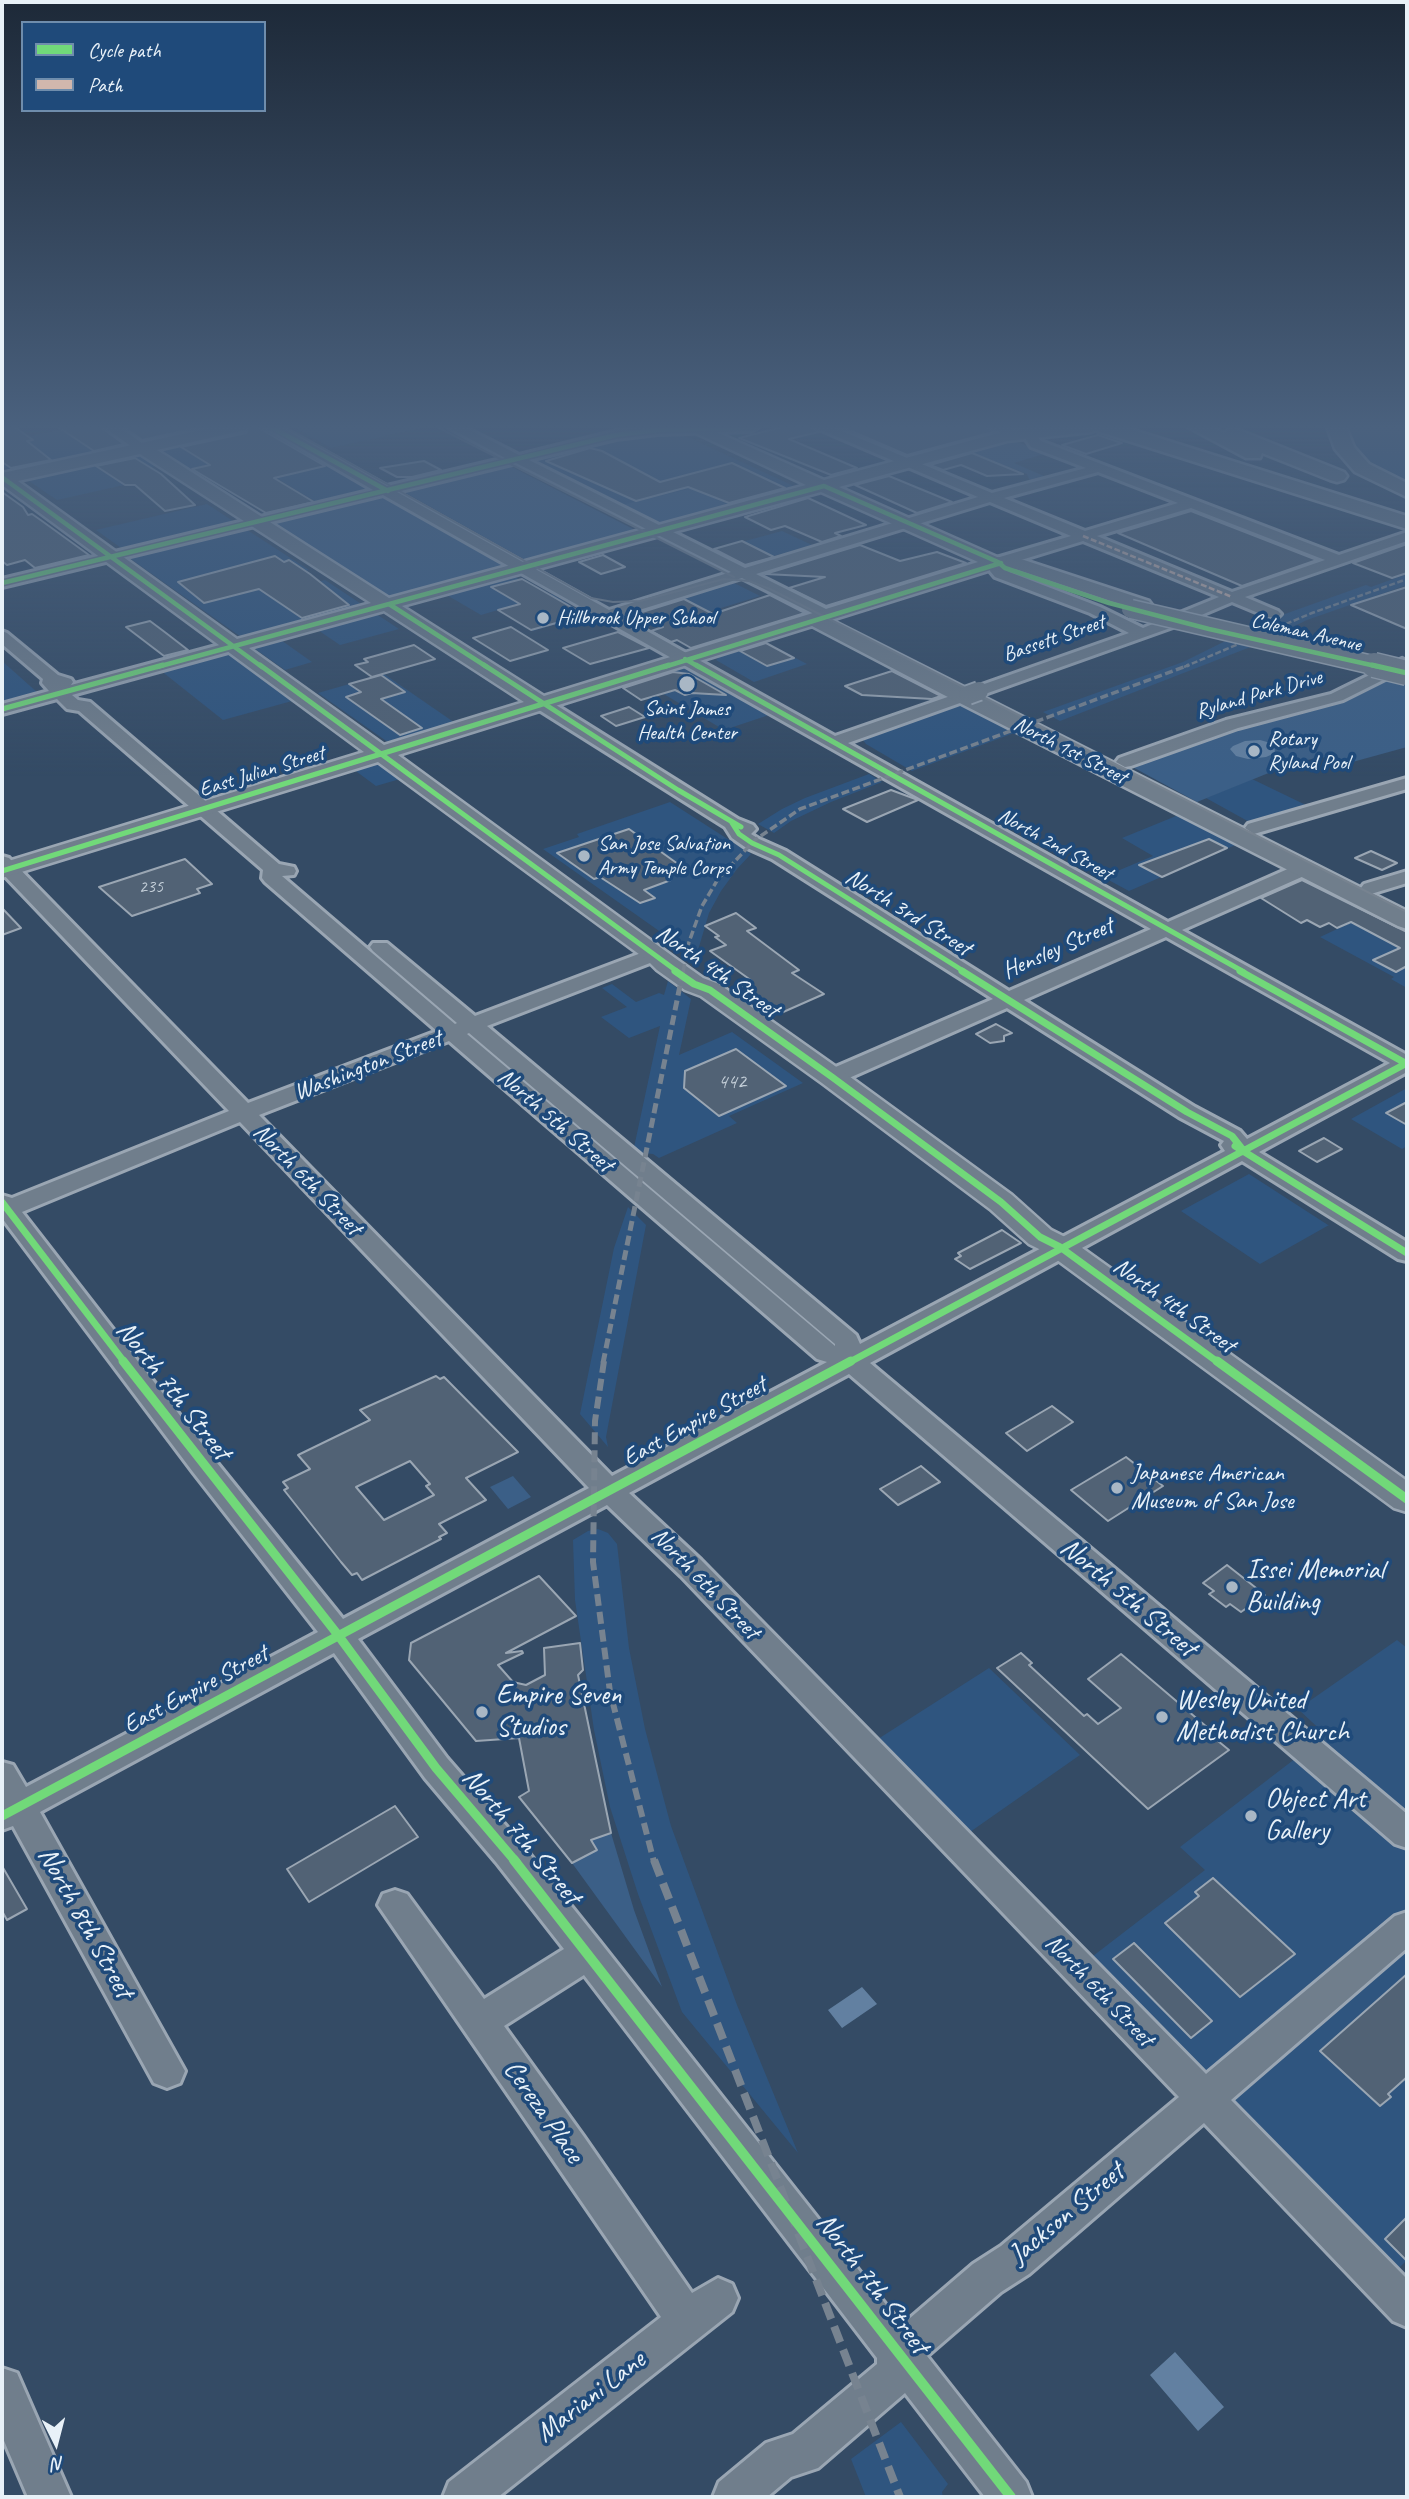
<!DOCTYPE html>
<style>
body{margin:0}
#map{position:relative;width:1409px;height:2499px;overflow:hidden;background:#344b65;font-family:Caveat,sans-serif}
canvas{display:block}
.frame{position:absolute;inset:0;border:4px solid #e8f1f8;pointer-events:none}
.legend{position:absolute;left:21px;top:21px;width:245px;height:91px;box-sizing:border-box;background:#1f4a7a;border:2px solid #6f8dac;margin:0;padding:9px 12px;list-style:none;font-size:21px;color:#e8f1f8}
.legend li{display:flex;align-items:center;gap:14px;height:35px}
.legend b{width:35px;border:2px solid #6f8dac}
.north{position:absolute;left:21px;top:2408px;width:70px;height:70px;-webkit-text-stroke:5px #1f4a7a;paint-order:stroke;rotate:174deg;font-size:19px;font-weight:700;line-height:28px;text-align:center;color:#e8f1f8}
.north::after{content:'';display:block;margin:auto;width:24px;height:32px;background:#e8f1f8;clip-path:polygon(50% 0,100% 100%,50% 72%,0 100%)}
</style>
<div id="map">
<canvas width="1409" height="2499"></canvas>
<div class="frame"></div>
<ul class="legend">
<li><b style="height:9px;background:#71d979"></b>Cycle path</li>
<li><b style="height:9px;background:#d1b7ad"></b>Path</li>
</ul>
<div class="north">N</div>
</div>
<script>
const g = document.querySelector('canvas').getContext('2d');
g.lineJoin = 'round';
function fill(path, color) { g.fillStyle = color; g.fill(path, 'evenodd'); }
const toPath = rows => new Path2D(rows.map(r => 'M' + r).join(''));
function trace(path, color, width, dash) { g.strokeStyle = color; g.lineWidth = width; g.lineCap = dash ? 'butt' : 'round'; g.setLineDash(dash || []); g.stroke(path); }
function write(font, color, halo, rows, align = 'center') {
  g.font = font + ' Caveat,sans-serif'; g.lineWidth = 7; g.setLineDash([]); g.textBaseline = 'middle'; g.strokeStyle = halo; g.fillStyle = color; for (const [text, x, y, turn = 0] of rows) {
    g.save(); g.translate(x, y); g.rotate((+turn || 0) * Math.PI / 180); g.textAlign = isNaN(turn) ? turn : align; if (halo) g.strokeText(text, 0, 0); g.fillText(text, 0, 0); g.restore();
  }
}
const built = toPath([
 [71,427,117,427,122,430,134,427,220,427,11,472,2,466,2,442],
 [265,427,374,490,318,503,241,457,184,470,173,462,152,467,164,476,57,500,26,479],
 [293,427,426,427,331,448],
 [1348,427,1407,427,1407,486,1385,478,1348,448],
 [683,435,796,487,658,523,532,460,623,438],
 [207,504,236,523,124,550,96,530],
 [244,528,309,570,253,585,268,595,325,580,399,629,340,645,306,622,244,639,128,557],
 [782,531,812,545,743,565,712,550],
 [1407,574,1407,585,1307,620,1253,646,1060,721,1043,712,1183,662,1268,620,1366,585,1371,587],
 [513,576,548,595,552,594,587,615,533,631,498,610,481,615,445,594],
 [734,583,760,596,708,612,690,602,636,618,628,614],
 [278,638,312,662,285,670,251,646],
 [765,642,807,664,754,682,716,660,720,656],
 [227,652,292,701,223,720,160,670],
 [2,661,38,693,2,702],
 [684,667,769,715,724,730,642,681],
 [384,674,458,725,392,745,318,693],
 [959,705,967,705,1022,730,912,771,866,744,863,740],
 [377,762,400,779,376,786,353,769],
 [869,774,882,782,831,802,791,821,774,833,758,824,782,809,805,798],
 [1252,779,1310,807,1253,824,1206,798],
 [670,802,751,854,737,869,721,891,709,913,696,957,543,849,579,837,577,834],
 [1181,814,1240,843,1129,891,1103,877,1153,856,1122,838],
 [1376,911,1407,927,1407,988,1391,979,1394,977,1320,937],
 [668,981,691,999,679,1055,732,1032,803,1083,729,1116,737,1123,659,1158,653,1154,633,1152,660,1026,629,1038,601,1017,627,1007,602,988,612,984,636,1002,659,993,664,995],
 [1407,1088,1407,1146,1402,1149,1351,1119],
 [1249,1174,1328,1225,1329,1225,1260,1264,1181,1211],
 [628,1207,646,1225,606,1437,608,1447,580,1414,614,1248],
 [598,1529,608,1533,617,1544,629,1648,645,1729,671,1826,737,2005,798,2153,682,2012,638,1894,610,1807,594,1730,575,1600,573,1540,588,1531],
 [1397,1640,1407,1648,1407,2260,1399,2268,1093,1956,1205,1870,1180,1847,1326,1735,1298,1709],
 [989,1668,1080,1755,970,1832,878,1739],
 [901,2422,948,2484,942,2492,943,2497,866,2497,851,2459]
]);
const green = toPath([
 [1008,442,1017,442,1047,453,1014,463,1046,477,1030,481,1027,474,970,452],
 [508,465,639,532,527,561,402,491],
 [693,488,728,505,658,523,622,505],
 [384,495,511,566,389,598,271,524],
 [1384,675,1407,681,1407,747,1338,766,1321,756,1276,770,1197,802,1127,764,1210,734,1347,698],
 [513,1476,531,1497,508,1509,490,1487],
 [611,1833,634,1910,662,1987,572,1863,596,1850,591,1840]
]);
const water = toPath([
 [1260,740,1274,744,1275,753,1266,757,1248,759,1236,756,1230,749,1233,746,1245,741],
 [862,1987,877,2004,842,2028,828,2010],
 [1175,2352,1224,2407,1198,2431,1150,2375]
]);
const building = toPath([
 [2,427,15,427,33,440,27,441,51,460,11,468,2,462,2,427],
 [58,427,101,427,124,444,94,451,58,427],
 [124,427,201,427,142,440,124,427],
 [249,427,257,427,325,466,274,478,314,502,266,513,192,469,210,465,181,447,246,433,249,427],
 [782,427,812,427,819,432,789,439,857,468,831,475,739,438,782,427],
 [842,427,987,427,993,432,907,455,842,427],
 [1098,435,1122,443,1086,454,1062,445,1098,435],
 [590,448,602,451,660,482,732,463,785,488,729,503,688,487,636,501,546,461,590,448],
 [972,453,1023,474,987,476,961,465,943,470,930,465,972,453],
 [135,458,161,474,195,505,165,511,135,485,125,485,96,466,135,458],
 [424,461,441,470,412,477,397,477,380,468,424,461],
 [889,476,952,502,917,513,855,485,889,476],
 [2,492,23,507,28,515,32,514,42,521,89,555,35,568,25,560,7,565,2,561,2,492],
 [808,498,866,525,835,533,841,536,822,542,785,526,771,530,745,517,808,498],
 [1191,511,1317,560,1242,586,1118,533,1191,511],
 [742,541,774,557,745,565,714,549,742,541],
 [1407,544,1407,573,1392,578,1353,563,1407,544],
 [860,545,900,561,937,552,966,563,826,606,789,588,825,577,765,574,860,545],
 [603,555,625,567,601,574,579,562,603,555],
 [275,556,284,562,289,560,310,574,349,605,302,618,259,589,204,603,178,582,275,556],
 [522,579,538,588,585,615,531,630,498,610,520,604,491,587,522,579],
 [1407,587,1407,629,1351,605,1407,587],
 [770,595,805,613,691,648,677,640,671,642,651,631,663,627,639,613,684,599,713,614,770,595],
 [150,621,166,633,188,650,164,656,126,627,150,621],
 [511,627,548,650,510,661,473,638,511,627],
 [618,632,649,648,590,664,563,648,618,632],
 [766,643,794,658,767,666,740,651,766,643],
 [414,645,435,659,372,677,355,665,368,662,364,659,414,645],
 [892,671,941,696,932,699,862,695,845,686,892,671],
 [673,672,689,674,726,695,692,693,685,695,675,690,641,700,623,688,673,672],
 [381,675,405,692,381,699,422,728,400,735,346,697,361,692,349,684,381,675],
 [629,707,645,717,616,726,601,716,629,707],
 [891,790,918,800,867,822,843,809,891,790],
 [629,829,685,869,668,876,671,880,644,890,655,898,640,903,600,877,594,879,557,853,629,829],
 [1209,839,1227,848,1162,877,1139,865,1209,839],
 [1371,851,1397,863,1382,870,1355,858,1371,851],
 [185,859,212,884,197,889,200,893,132,916,99,887,185,859],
 [1302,880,1407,932,1407,966,1396,972,1373,960,1400,948,1351,922,1337,928,1329,923,1320,927,1307,920,1301,923,1261,898,1302,880],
 [2,908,21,928,2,935,2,908],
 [736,913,756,928,747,931,799,970,792,973,824,994,781,1013,741,985,752,981,710,951,726,945,715,937,719,936,705,926,736,913],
 [996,1024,1012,1033,1004,1036,1004,1041,990,1043,976,1034,996,1024],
 [736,1049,786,1086,719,1116,684,1088,685,1071,736,1049],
 [1407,1102,1407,1125,1386,1113,1407,1102],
 [1324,1138,1342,1149,1317,1162,1299,1151,1324,1138],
 [1002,1230,1021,1243,970,1269,955,1259,961,1256,958,1253,1002,1230],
 [436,1376,440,1379,444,1377,518,1452,466,1478,486,1500,439,1524,447,1533,439,1537,441,1539,362,1580,357,1573,352,1575,341,1562,284,1490,288,1488,283,1482,310,1469,298,1455,370,1420,360,1410,436,1376],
 [410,1461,430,1484,426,1486,434,1495,384,1520,356,1487,410,1461],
 [1052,1406,1073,1422,1027,1451,1006,1433,1052,1406],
 [1126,1457,1163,1486,1108,1521,1071,1490,1126,1457],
 [921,1466,940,1482,898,1505,880,1489,921,1466],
 [1227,1565,1265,1595,1241,1612,1230,1604,1226,1607,1209,1594,1214,1591,1203,1583,1227,1565],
 [539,1576,576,1616,506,1653,522,1651,523,1653,498,1665,513,1682,526,1685,545,1675,544,1648,580,1643,583,1670,578,1675,611,1833,591,1840,597,1850,572,1863,519,1797,529,1791,519,1738,476,1741,409,1660,411,1643,539,1576],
 [1021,1653,1032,1663,1029,1665,1084,1716,1087,1714,1098,1724,1121,1708,1088,1679,1121,1654,1221,1739,1218,1741,1229,1750,1148,1809,997,1668,1021,1653],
 [395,1806,418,1837,309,1902,287,1869,395,1806],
 [2,1866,27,1909,7,1920,2,1911,2,1866],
 [1213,1878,1295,1954,1240,1997,1165,1923,1199,1896,1195,1892,1213,1878],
 [1134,1943,1212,2021,1191,2038,1113,1959,1134,1943],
 [1407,1974,1407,2077,1388,2094,1391,2097,1380,2106,1320,2051,1407,1974],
 [1407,2217,1407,2261,1385,2239,1407,2217]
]);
const minor = toPath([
 [104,427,119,427,149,448,143,452,138,451,104,427],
 [265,427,281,427,387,486,505,458,448,427,464,427,519,455,616,431,648,427,758,427,752,431,657,434,616,439,529,460,745,568,978,497,814,427,832,427,992,493,1086,468,1031,447,1023,435,1029,431,1033,432,1041,441,1339,555,1407,532,1407,541,1245,597,1278,611,1281,614,1278,617,1268,617,1232,602,1173,627,985,694,976,695,974,698,848,743,1168,922,1299,864,1306,862,1315,868,1313,872,1182,930,1407,1055,1407,1072,1259,1152,1407,1242,1407,1261,1398,1259,1242,1161,870,1363,1407,1814,1407,1848,1395,1844,849,1374,629,1493,701,1560,1206,2074,1395,1916,1407,1912,1407,1948,1231,2100,1407,2279,1407,2327,1393,2321,1204,2123,1029,2274,1001,2292,927,2356,1026,2482,1032,2497,985,2497,905,2393,818,2468,791,2477,767,2497,713,2497,719,2482,766,2443,793,2434,877,2364,877,2358,584,1975,504,2026,584,2137,692,2293,718,2278,732,2284,738,2298,732,2312,498,2497,443,2497,449,2482,661,2317,378,1905,383,1894,395,1890,407,1894,484,1999,564,1949,496,1862,425,1778,334,1653,40,1812,185,2071,180,2083,167,2088,154,2083,13,1826,2,1830,2,1762,13,1765,26,1787,318,1632,193,1472,2,1218,2,1195,12,1198,229,1111,2,873,2,856,9,858,248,1103,437,1031,265,882,262,878,263,870,79,711,67,709,57,699,2,714,2,704,49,691,42,683,43,679,2,644,2,631,7,633,58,675,71,679,73,682,71,685,227,643,239,643,241,646,239,649,72,695,78,700,90,702,279,864,294,867,296,871,294,875,282,876,455,1024,457,1023,373,951,370,947,373,943,387,943,475,1016,649,950,663,950,666,954,663,958,487,1026,856,1335,860,1344,1225,1151,1221,1145,1224,1141,1179,1117,1007,1008,840,1082,824,1082,821,1077,824,1072,993,999,772,859,745,847,732,838,725,827,536,708,534,704,536,700,548,700,738,819,753,825,756,829,751,834,759,839,786,851,1009,991,1151,929,383,495,2,587,2,579,373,490,265,427],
 [516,463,731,572,609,610,397,492,516,463],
 [1098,472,1178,503,1085,531,1004,498,1098,472],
 [990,502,1071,536,993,559,990,571,995,577,1090,613,1129,633,973,688,971,691,962,692,835,736,620,616,742,578,822,618,832,618,835,615,832,612,756,574,990,502],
 [1191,508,1325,560,1232,592,1097,536,1191,508],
 [1083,541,1219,597,1143,628,1100,607,1004,570,1005,565,1083,541],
 [1166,937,1390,1063,1247,1139,1240,1131,1195,1107,1024,1000,1166,937],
 [469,1033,835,1344,835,1346,467,1034,469,1033],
 [449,1041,817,1359,827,1362,612,1476,259,1115,449,1041],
 [240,1122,589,1488,343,1619,213,1458,22,1212,240,1122],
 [607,1505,681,1576,1179,2097,1001,2246,973,2264,902,2325,600,1942,520,1842,447,1758,358,1639,607,1505],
 [989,427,1007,427,1017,433,1011,437,989,427],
 [1402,659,1407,661,1407,668,1343,700,1238,728,1131,766,1125,767,1116,762,1119,758,1226,720,1331,694,1402,659],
 [1407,778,1407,789,1254,834,1245,828,1248,824,1407,778],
 [1407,871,1407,883,1371,894,1361,888,1364,884,1407,871],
 [2,2368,17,2373,71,2497,28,2497,2,2436,2,2368]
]);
const major = toPath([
 [215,427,247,427,245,430,157,450,389,598,806,485,683,427,705,427,824,480,1006,431,1043,427,1100,427,1092,432,1007,441,839,487,997,557,1024,560,1149,601,1152,605,1149,609,1135,609,1015,569,1004,573,994,569,831,620,1407,911,1407,929,1398,926,942,694,812,626,398,755,675,958,703,978,719,984,842,1071,1012,1195,1051,1230,1071,1240,1407,1481,1407,1512,1394,1508,1049,1254,1029,1244,990,1209,822,1083,701,996,685,990,657,970,647,960,378,762,2,878,2,863,364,752,2,485,2,473,215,427],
 [140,454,371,603,237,639,18,481,140,454],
 [821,492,978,562,544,696,402,606,821,492],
 [384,611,524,702,384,745,249,648,384,611]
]);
const highway = toPath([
 [1095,427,1124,427,1407,516,1407,529,1097,431,1095,427],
 [1188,427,1213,427,1224,433,1232,428,1239,430,1344,472,1347,476,1344,480,1337,482,1330,480,1262,453,1260,458,1246,458,1188,427],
 [1327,427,1346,427,1354,447,1369,464,1407,483,1407,497,1355,472,1335,449,1327,427]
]);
const tram = toPath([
 [285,427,591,598,613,602,640,601,724,579,749,581,770,589,1407,912],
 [437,427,734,577]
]);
const railFar4 = toPath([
 [1184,667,1312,613,1407,579]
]);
const railFar3 = toPath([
 [683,972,689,942,702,906,718,879,755,840,800,809,1189,665]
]);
const railFar2 = toPath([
 [603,1363,683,971]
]);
const railFar1 = toPath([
 [604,1361,595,1421,593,1562,610,1692,654,1862]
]);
const rail = toPath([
 [654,1860,900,2497]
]);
const minorBridge = toPath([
 [968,695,979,691]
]);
const majorBridgeFar1 = toPath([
 [1131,609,1381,667]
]);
const majorBridge = toPath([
 [1374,665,1407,673]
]);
const quiet = toPath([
 [1083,536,1232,597]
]);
const cyclewayFar4 = toPath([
 [271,427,388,491],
 [3,478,262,667],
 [2,583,616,435,657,430,752,427],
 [389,604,487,667],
 [685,659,699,667],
 [157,667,824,486,998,562,1005,568,1109,603,1209,629,1380,667],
 [664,667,1001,563]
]);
const cyclewayFar3 = toPath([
 [260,665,678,972],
 [484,665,678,790,741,827],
 [696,665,1244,972],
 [1372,665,1407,673],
 [2,709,163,665],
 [732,823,739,834,752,843,779,855,965,972],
 [2,871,669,665]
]);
const cyclewayFar2 = toPath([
 [675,971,694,984,710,990,832,1077,1001,1202,1040,1237,1060,1247,1219,1363],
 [962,971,1187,1112,1232,1136,1243,1150],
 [1240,971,1407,1064],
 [1235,1146,1407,1253],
 [2,1202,125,1363],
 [848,1363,1407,1063]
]);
const cyclewayFar1 = toPath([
 [123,1361,338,1635,436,1768,516,1862],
 [1217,1361,1407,1499],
 [2,1816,851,1361]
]);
const cycleway = toPath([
 [514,1860,1011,2497]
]);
const markers = [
 [543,618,7,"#a9b7c5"],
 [687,684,9,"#a9b7c5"],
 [1254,751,7,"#a9b7c5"],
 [584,856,7,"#a9b7c5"],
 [1117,1488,7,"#a9b7c5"],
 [1232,1587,7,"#a9b7c5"],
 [482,1712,7,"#a9b7c5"],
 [1162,1717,7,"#a9b7c5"],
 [1251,1816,7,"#a9b7c5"]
];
const farNumbernames = [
 ["235",151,887]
];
const farPoinames = [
 ["Hillbrook Upper School",557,618],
 ["Saint James",687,709,"center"],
 ["Health Center",687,733,"center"],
 ["Rotary",1268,739],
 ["Ryland Pool",1268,763],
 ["San Jose Salvation",598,844],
 ["Army Temple Corps",598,868]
];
const farStreetnames = [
 ["Coleman Avenue",1306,633,13],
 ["Bassett Street",1054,639,-19],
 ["Ryland Park Drive",1259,695,-16],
 ["North 1st Street",1070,751,27],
 ["East Julian Street",262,772,-17],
 ["North 2nd Street",1055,845,29]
];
const numberNames = [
 ["442",732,1082]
];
const streetNames = [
 ["North 3rd Street",908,913,32],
 ["Hensley Street",1058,949,-24],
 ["North 4th Street",717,972,35],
 ["Washington Street",368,1066,-21],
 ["North 5th Street",555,1121,41],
 ["North 6th Street",307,1180,46],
 ["North 4th Street",1174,1306,36],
 ["East Empire Street",695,1422,-29],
 ["North 6th Street",705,1584,46],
 ["East Empire Street",196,1690,-28],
 ["North 6th Street",1099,1991,46]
];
const poiNames = [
 ["Japanese American",1131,1474],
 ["Museum of San Jose",1131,1502]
];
const nearStreetnames = [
 ["North 7th Street",173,1391,52],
 ["North 5th Street",1128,1598,40],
 ["North 7th Street",521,1837,50],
 ["North 8th Street",85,1923,61],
 ["Cereza Place",543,2112,55],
 ["Jackson Street",1067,2214,-40],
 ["North 7th Street",872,2284,53],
 ["Mariani Lane",591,2397,-38]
];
const nearPoinames = [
 ["Issei Memorial",1246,1571],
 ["Building",1246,1603],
 ["Empire Seven",496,1696],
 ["Studios",496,1728],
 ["Wesley United",1176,1701],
 ["Methodist Church",1176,1733],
 ["Object Art",1265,1800],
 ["Gallery",1265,1832]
];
fill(built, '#2f557f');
fill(green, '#3b5f87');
fill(water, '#6280a1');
fill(building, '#516275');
trace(building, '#9aa6b3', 2);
trace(minor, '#9aa6b3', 6);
trace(major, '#9aa6b3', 5);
trace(highway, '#9aa6b3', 5);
fill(minor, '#707e8c');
fill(major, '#707e8c');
fill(highway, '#707e8c');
trace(tram, '#778390', 2);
trace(railFar4, '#778390', 2.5, [6, 2.5]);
trace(railFar3, '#778390', 3.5, [8, 3.5]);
trace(railFar2, '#778390', 5, [10, 5]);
trace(railFar1, '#778390', 6, [12, 6]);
trace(rail, '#778390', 8, [17, 8]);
trace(minorBridge, '#9aa6b3', 22, []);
trace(majorBridgeFar1, '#9aa6b3', 21, []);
trace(majorBridge, '#9aa6b3', 27, []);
trace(minorBridge, '#707e8c', 18);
trace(majorBridgeFar1, '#707e8c', 18);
trace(majorBridge, '#707e8c', 24);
trace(quiet, '#d1b7ad', 2.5, [6, 2.5]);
trace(cyclewayFar4, '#71d979', 4.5);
trace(cyclewayFar3, '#71d979', 5);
trace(cyclewayFar2, '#71d979', 7);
trace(cyclewayFar1, '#71d979', 9);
trace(cycleway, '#71d979', 10);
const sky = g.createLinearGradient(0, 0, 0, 777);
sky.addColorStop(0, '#1d2938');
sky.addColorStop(0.55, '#4a617e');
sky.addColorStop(1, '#4a617e00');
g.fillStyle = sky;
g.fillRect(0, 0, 1409, 777);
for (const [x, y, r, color] of markers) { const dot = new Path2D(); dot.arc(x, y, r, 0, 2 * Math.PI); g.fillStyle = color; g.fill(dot); trace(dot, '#1f4a7a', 2.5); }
write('18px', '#c2cdd7', null, farNumbernames);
write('21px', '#e8f1f8', '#1f4a7a', farPoinames, 'left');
write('21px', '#e8f1f8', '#1f4a7a', farStreetnames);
write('21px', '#c2cdd7', null, numberNames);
write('24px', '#e8f1f8', '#1f4a7a', streetNames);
write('24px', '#e8f1f8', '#1f4a7a', poiNames, 'left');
write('28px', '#e8f1f8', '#1f4a7a', nearStreetnames);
write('28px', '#e8f1f8', '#1f4a7a', nearPoinames, 'left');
</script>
